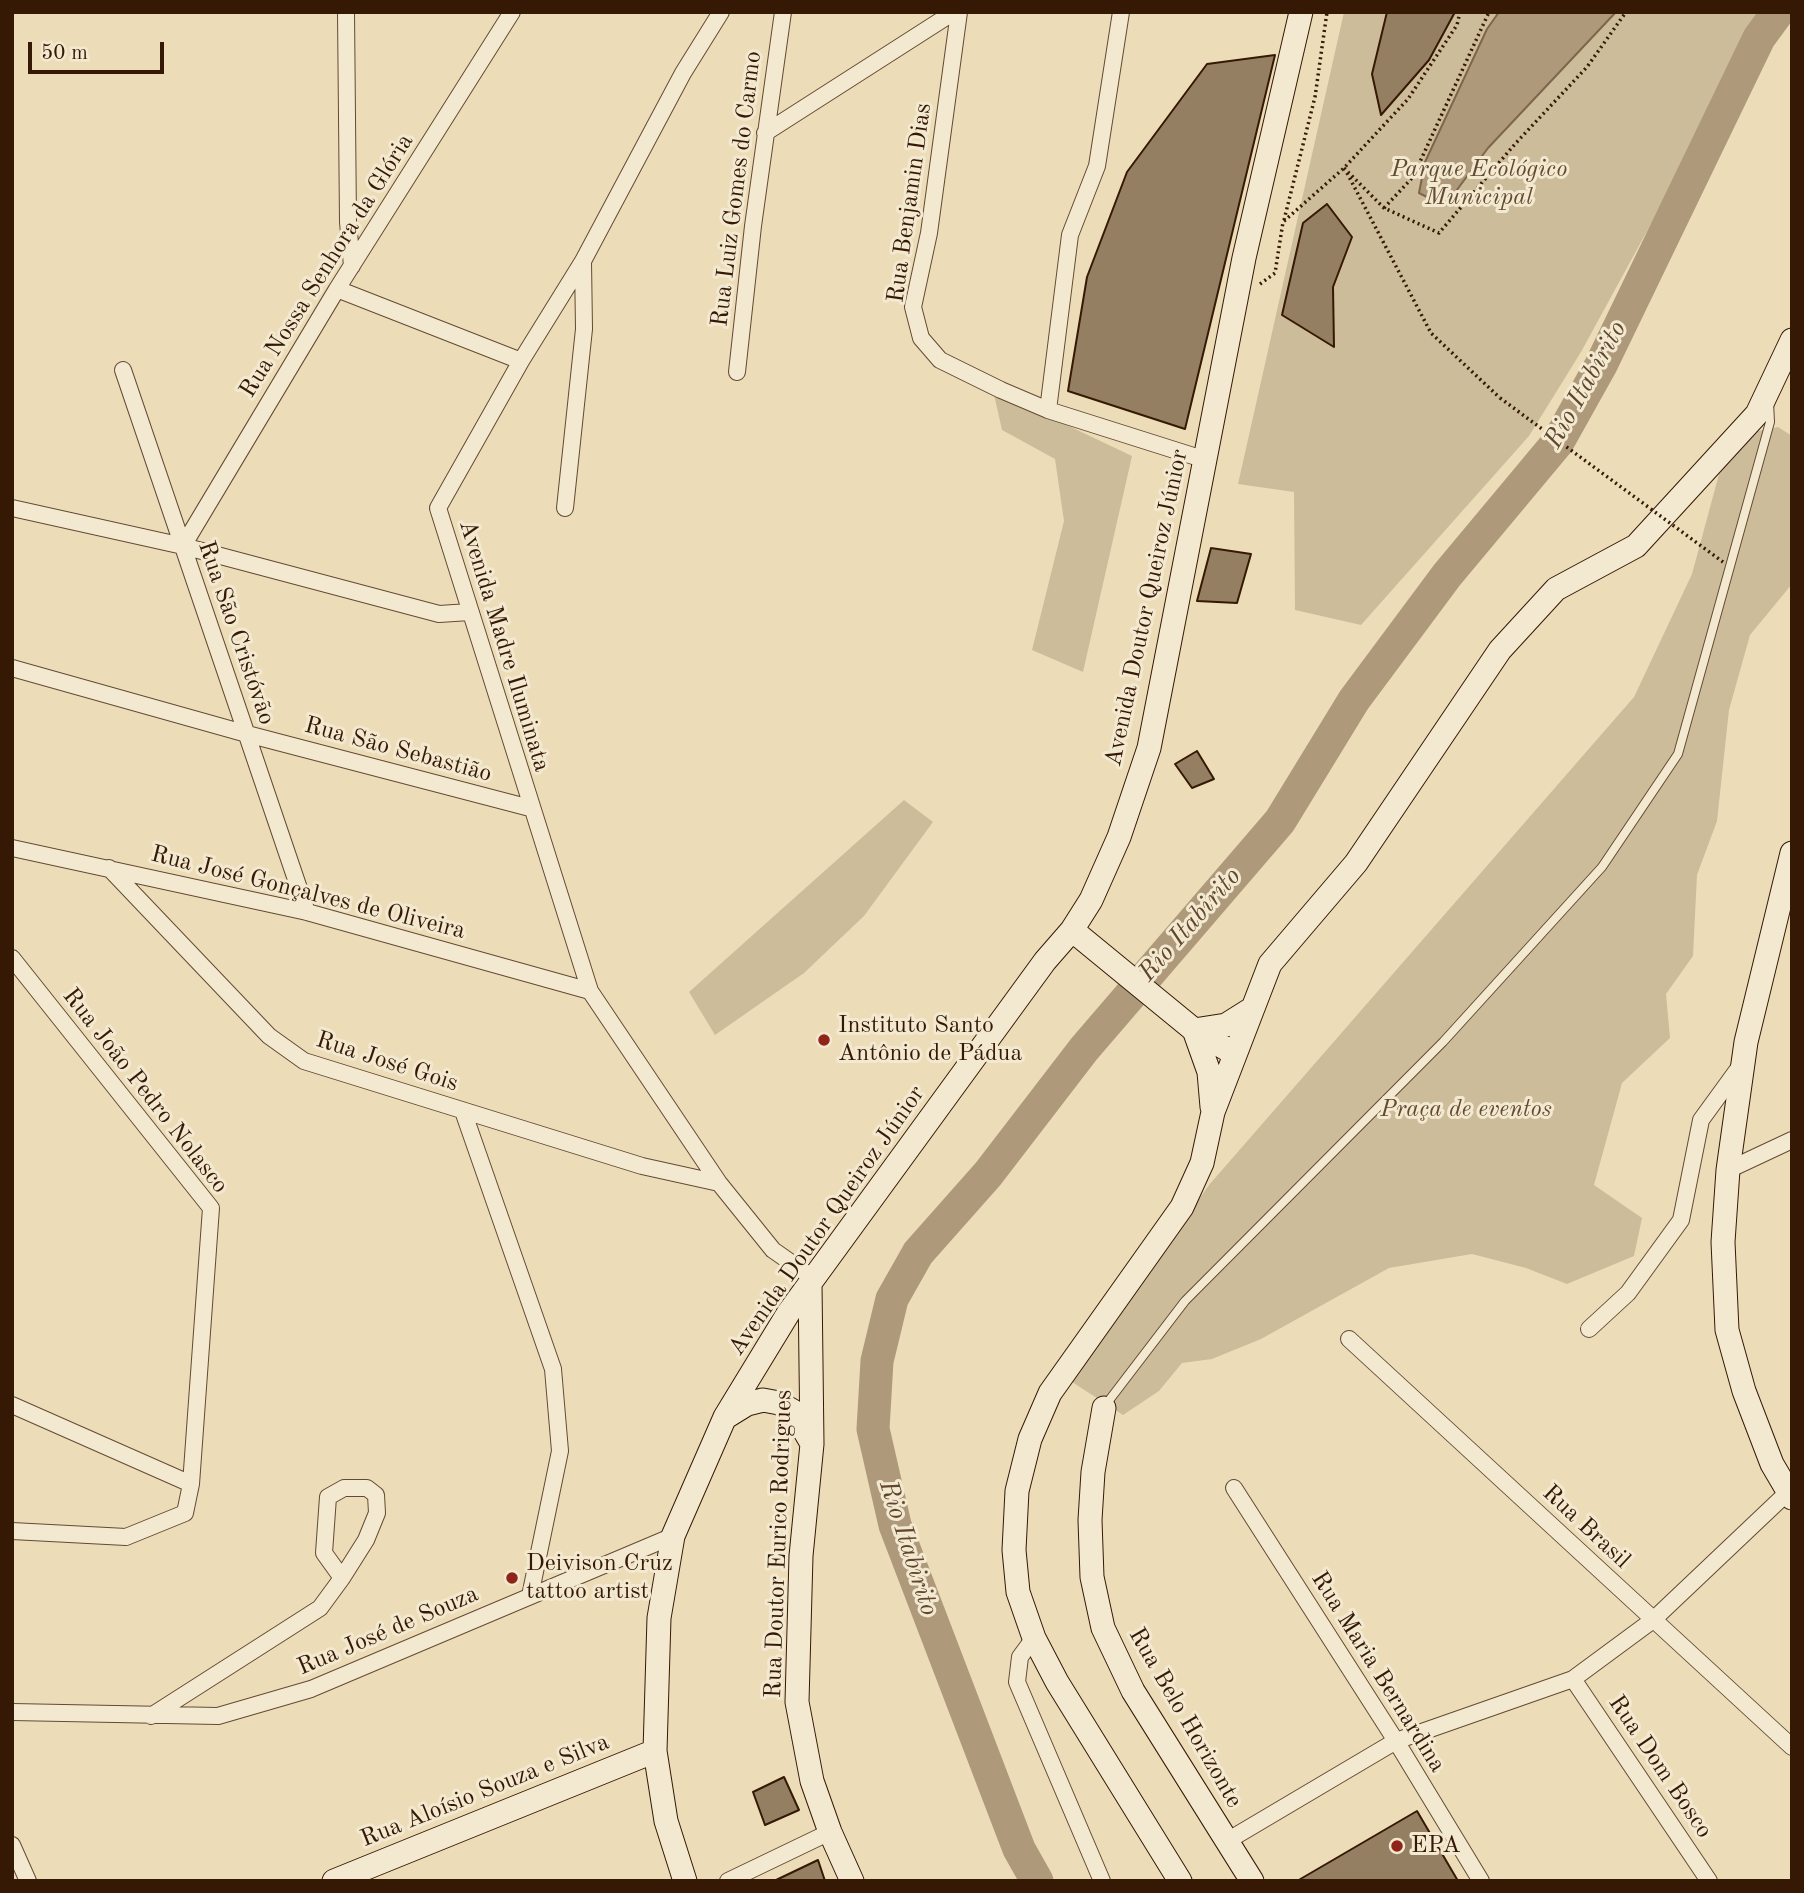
<!DOCTYPE html>
<meta charset="utf-8">
<style>
body{margin:0}
#map{position:relative;width:1804px;height:1893px;overflow:hidden;background:#ecddb8;font-family:"Old Standard TT",serif}
canvas{display:block}
.frame{position:absolute;inset:0;border:14px solid #361905;pointer-events:none}
.scale{position:absolute;left:28px;top:42px;width:136px;height:32px;box-sizing:border-box;border:4px solid #361905;border-top:0;padding-left:9px;font-size:21px;line-height:24px;white-space:nowrap;color:#361905;-webkit-text-stroke:5px #f3e9d1;paint-order:stroke}
</style>
<div id="map">
<canvas width="1804" height="1893"></canvas>
<div class="frame"></div>
<div class="scale">50 m</div>
</div>
<script>
const g = document.querySelector('canvas').getContext('2d');
g.lineJoin = 'round';
function fill(path, color) { g.fillStyle = color; g.fill(path, 'evenodd'); }
const toPath = rows => new Path2D(rows.map(r => 'M' + r).join(''));
function trace(path, color, width, dash) { g.strokeStyle = color; g.lineWidth = width; g.lineCap = dash ? 'butt' : 'round'; g.setLineDash(dash || []); g.stroke(path); }
function write(font, color, halo, rows, align = 'center') {
  g.font = font + ' "Old Standard TT",serif'; g.lineWidth = 6; g.setLineDash([]); g.textBaseline = 'middle'; g.strokeStyle = halo; g.fillStyle = color; for (const [text, x, y, turn = 0] of rows) {
    g.save(); g.translate(x, y); g.rotate((+turn || 0) * Math.PI / 180); g.textAlign = isNaN(turn) ? turn : align; if (halo) g.strokeText(text, 0, 0); g.fillText(text, 0, 0); g.restore();
  }
}
const green = toPath([
 [1344,12,1766,12,1750,33,1676,178,1581,352,1529,436,1361,625,1295,610,1294,492,1238,484],
 [993,390,1132,456,1083,672,1032,650,1064,521,1055,459,1002,430],
 [1778,427,1792,436,1792,584,1750,635,1729,710,1717,821,1697,875,1693,956,1666,994,1670,1038,1622,1083,1594,1185,1642,1218,1634,1256,1567,1284,1526,1268,1472,1254,1389,1268,1261,1339,1212,1359,1182,1363,1159,1391,1123,1415,1069,1380,1209,1185,1634,697,1692,574,1729,437],
 [904,800,933,822,864,916,804,973,715,1035,689,992]
]);
const water = toPath([
 [1499,12,1616,12,1488,148,1445,206,1419,193,1425,162,1487,29,1499,12]
]);
const river = toPath([
 [1037,1881,1019,1849,895,1525,873,1429,877,1361,892,1299,918,1253,988,1174,1084,1049,1280,821,1354,700,1447,575,1558,442,1601,365,1759,38,1778,12]
]);
const building = toPath([
 [1387,12,1455,12,1429,60,1381,115,1372,74,1387,12],
 [1275,55,1185,429,1068,391,1087,277,1127,172,1207,64,1275,55],
 [1327,204,1352,237,1333,287,1334,347,1282,315,1303,223,1327,204],
 [1211,548,1251,554,1237,603,1197,601,1211,548],
 [1197,751,1214,779,1192,788,1175,764,1197,751],
 [784,1777,799,1810,765,1825,753,1792,784,1777],
 [1417,1811,1458,1881,1297,1881,1417,1811],
 [818,1860,825,1881,774,1881,818,1860]
]);
const path = toPath([
 [1344,168,1384,208,1439,233,1515,144,1587,67,1626,12],
 [1347,173,1431,333,1500,398],
 [1384,208,1413,177,1489,12],
 [1284,220,1315,97,1327,12],
 [1260,284,1275,273,1283,222,1344,168,1408,99,1457,25,1460,12]
]);
const lane = toPath([
 [1104,1407,1185,1301,1443,1042,1602,867,1678,754,1770,422,1769,402]
]);
const street = toPath([
 [346,12,348,222,352,266],
 [721,12,683,73,583,261,521,361,438,508,590,991,719,1183,773,1250,813,1278],
 [959,12,929,233,913,307,921,338,940,360,1001,390,1048,410,1206,460],
 [765,133,954,12],
 [337,289,521,361],
 [123,370,307,912],
 [737,372,753,226,783,12],
 [1048,410,1070,235,1097,166,1121,12],
 [12,508,183,546,439,614,470,612],
 [565,508,584,329,583,261],
 [183,546,337,289,512,12],
 [12,668,247,734,530,808],
 [12,848,307,912,590,991],
 [109,868,269,1036,304,1061,642,1166,719,1183],
 [12,958,211,1208,191,1484,185,1513,126,1537,12,1531],
 [463,1111,553,1369,560,1451,530,1596],
 [1728,1170,1792,1140],
 [1589,1329,1628,1293,1681,1220,1701,1120,1741,1065],
 [1349,1339,1792,1747],
 [12,1405,191,1484],
 [1234,1488,1396,1741,1481,1881],
 [1034,1638,1020,1657,1017,1682,1102,1881],
 [1573,1679,1709,1881],
 [12,1712,218,1716,311,1689,673,1536],
 [151,1716,320,1608,342,1578,366,1540,377,1513,376,1495,367,1488,344,1488,328,1497,324,1553,342,1578],
 [1227,1841,1396,1741,1573,1679,1653,1620,1787,1493],
 [12,1845,28,1881],
 [728,1881,830,1832]
]);
const secondary = toPath([
 [1792,853,1746,1042,1728,1170,1723,1242,1727,1330,1744,1391,1772,1464,1792,1498],
 [1072,930,1194,1030,1235,1054],
 [1212,1107,1209,1072,1194,1030,1226,1025,1253,1008],
 [810,1284,812,1444,801,1556,797,1702,812,1781,830,1832,852,1881],
 [1104,1408,1093,1472,1090,1520,1092,1577,1103,1628,1133,1691,1252,1881],
 [726,1417,747,1404,763,1400,779,1403,793,1411,811,1442],
 [334,1881,655,1751],
 [685,1881,666,1821,655,1751,659,1618,673,1536,725,1417,789,1312,1045,961,1072,930,1091,900,1119,837,1149,748,1244,258,1301,12],
 [1180,1881,1057,1682,1034,1638,1018,1592,1014,1550,1017,1491,1030,1439,1050,1393,1182,1207,1202,1163,1213,1112,1270,964,1356,863,1500,650,1556,589,1636,546,1757,414,1792,340]
]);
const pathBridge = toPath([
 [1500,398,1723,562]
]);
const markers = [
 [824,1040,7,"#8f2418"],
 [512,1578,7,"#8f2418"],
 [1397,1846,7,"#8f2418"]
];
const parkNames = [
 ["Parque Ecológico",1479,170],
 ["Municipal",1479,198],
 ["Praça de eventos",1466,1110]
];
const streetNames = [
 ["Rua Luiz Gomes do Carmo",737,189,-83],
 ["Rua Benjamin Dias",910,203,-82],
 ["Rua Nossa Senhora da Glória",327,266,-58],
 ["Avenida Doutor Queiroz Júnior",1147,608,-78],
 ["Rua São Cristóvão",236,633,71],
 ["Avenida Madre Iluminata",504,646,73],
 ["Rua São Sebastião",398,750,15],
 ["Rua José Gonçalves de Oliveira",308,893,14],
 ["Rua José Gois",387,1062,18],
 ["Rua João Pedro Nolasco",145,1091,52],
 ["Avenida Doutor Queiroz Júnior",827,1221,-55],
 ["Rua Brasil",1586,1527,43],
 ["Rua Doutor Eurico Rodrigues",779,1544,-88],
 ["Rua José de Souza",388,1631,-23],
 ["Rua Maria Bernardina",1378,1672,58],
 ["Rua Belo Horizonte",1185,1718,60],
 ["Rua Dom Bosco",1660,1767,56],
 ["Rua Aloísio Souza e Silva",485,1791,-22]
];
const poiNames = [
 ["Instituto Santo",838,1026],
 ["Antônio de Pádua",838,1054],
 ["Deivison Cruz",526,1564],
 ["tattoo artist",526,1592],
 ["EPA",1411,1846]
];
const waterNames = [
 ["Rio Itabirito",1586,385,-61],
 ["Rio Itabirito",1190,925,-49],
 ["Rio Itabirito",908,1548,72]
];
fill(green, '#cdbc9a');
fill(water, '#ae9a7b');
trace(water, '#7e664c', 2);
trace(river, '#ae9a7b', 33);
fill(building, '#957f62');
trace(building, '#361905', 2);
trace(lane, '#644a32', 10);
trace(street, '#644a32', 18);
trace(secondary, '#361905', 25);
trace(path, '#361905', 3.5, [2, 3.5]);
trace(lane, '#f3e9d1', 8);
trace(street, '#f3e9d1', 16);
trace(secondary, '#f3e9d1', 23);
trace(pathBridge, '#361905', 3.5, [2, 3.5]);
for (const [x, y, r, color] of markers) { const dot = new Path2D(); dot.arc(x, y, r, 0, 2 * Math.PI); g.fillStyle = color; g.fill(dot); trace(dot, '#f3e9d1', 2.5); }
write('italic 24px', '#634a32', '#f3e9d1', parkNames);
write('24px', '#361905', '#f3e9d1', streetNames);
write('24px', '#361905', '#f3e9d1', poiNames, 'left');
write('italic 26px', '#60462e', '#f3e9d1', waterNames);
</script>
